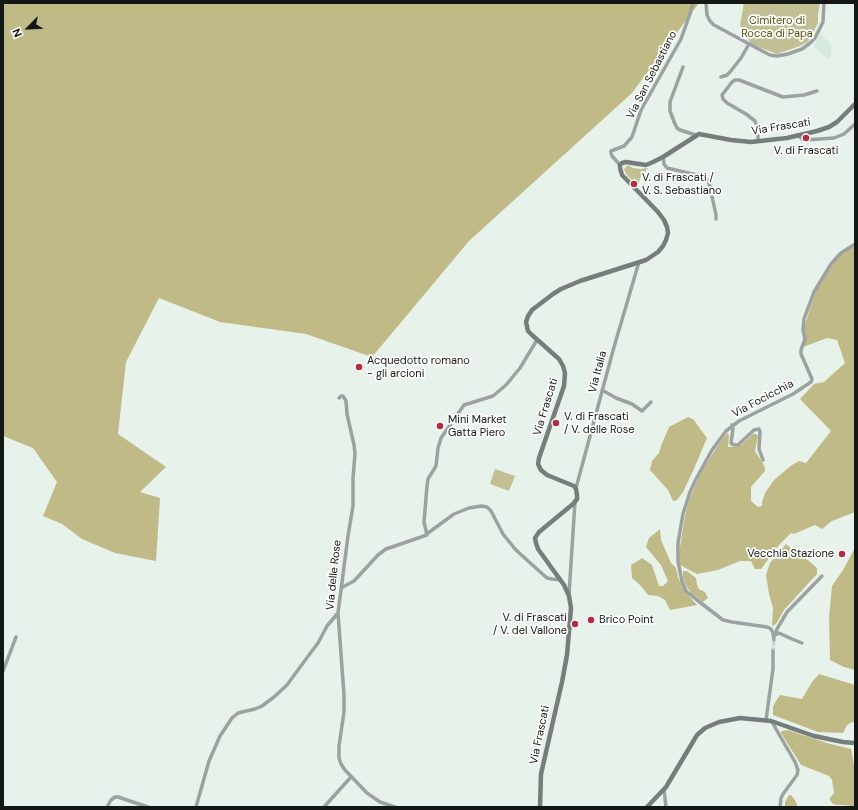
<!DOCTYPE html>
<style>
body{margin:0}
#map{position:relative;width:858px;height:810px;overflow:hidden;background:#e6f2ea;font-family:"DM Sans",sans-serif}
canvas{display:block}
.frame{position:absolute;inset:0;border:4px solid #141815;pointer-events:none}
.north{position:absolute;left:8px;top:8px;width:40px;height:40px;-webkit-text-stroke:3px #fff;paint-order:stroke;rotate:246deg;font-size:11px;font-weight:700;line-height:16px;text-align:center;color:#141815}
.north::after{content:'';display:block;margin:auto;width:14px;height:18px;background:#141815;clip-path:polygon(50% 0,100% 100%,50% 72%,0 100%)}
</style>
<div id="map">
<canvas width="858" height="810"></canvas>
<div class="frame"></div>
<div class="north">N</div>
</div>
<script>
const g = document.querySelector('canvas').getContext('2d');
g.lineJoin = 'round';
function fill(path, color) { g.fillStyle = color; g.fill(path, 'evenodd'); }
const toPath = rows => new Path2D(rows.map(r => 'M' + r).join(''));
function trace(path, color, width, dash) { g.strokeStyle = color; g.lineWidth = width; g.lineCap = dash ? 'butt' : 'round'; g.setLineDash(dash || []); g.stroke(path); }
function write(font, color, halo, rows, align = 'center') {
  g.font = font + ' "DM Sans",sans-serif'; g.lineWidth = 3.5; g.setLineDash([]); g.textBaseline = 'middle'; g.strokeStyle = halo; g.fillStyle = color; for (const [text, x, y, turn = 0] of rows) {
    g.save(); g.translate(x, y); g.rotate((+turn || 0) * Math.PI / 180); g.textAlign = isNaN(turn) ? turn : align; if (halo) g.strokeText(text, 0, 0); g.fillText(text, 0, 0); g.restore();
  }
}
const built = toPath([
 [820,33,831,44,831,55,828,59,814,46]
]);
const green = toPath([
 [744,3,820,3,818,14,818,23,808,42,800,46,777,54,751,44,740,25],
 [628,165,633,168,640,169,648,168,640,178,638,187,626,174,624,169],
 [495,469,515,476,509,491,490,484]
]);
const forest = toPath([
 [3,3,699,3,632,93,469,241,372,357,306,334,220,322,159,298,126,362,118,434,166,467,140,492,160,498,156,561,115,553,82,539,62,524,43,516,57,482,33,448,3,436],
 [855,246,855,512,832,521,822,529,815,525,794,534,791,533,779,545,761,569,755,569,751,561,740,561,718,570,697,574,680,565,679,553,685,516,689,500,700,474,718,445,727,433,729,435,728,447,735,447,741,445,753,434,756,434,758,436,755,451,762,462,765,468,765,471,751,487,751,501,758,507,762,506,762,502,765,493,774,480,792,465,799,461,806,463,831,431,800,399,814,384,824,382,845,363,837,340,827,338,803,347,804,327,816,291,832,265,841,254],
 [688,417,693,419,707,438,693,471,683,492,677,500,673,501,668,490,650,470,652,461,659,453,661,446,669,427],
 [660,529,661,540,671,563,676,568,678,577,683,589,697,605,670,610,665,600,658,596,648,595,640,585,632,578,631,565,642,558,652,565,659,586,663,586,668,581,661,565,646,547,649,538],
 [786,544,793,550,809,561,817,568,817,574,784,610,776,624,772,626,773,608,769,594,766,575,770,563],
 [855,548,855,670,844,667,830,660,829,617,832,586,843,570],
 [683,571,687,571,696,578,697,585,699,589,705,592,708,598,703,602,692,594,686,586,683,579],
 [819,674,855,685,855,722,852,722,847,725,843,733,818,732,773,715,773,706,780,695,802,699,812,682],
 [788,730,827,743,851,749,855,770,855,807,844,805,838,805,833,804,830,800,830,798,834,793,832,780,829,776,801,765,781,733,782,731],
 [789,795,791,795,795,800,798,807,785,807,785,802]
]);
const streetTunnel = toPath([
 [773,651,774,640]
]);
const street = toPath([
 [706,3,707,15,710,21,714,25,766,53,770,55,777,56,788,54,802,49,809,44,815,38,823,22,824,3],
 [683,67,670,102,670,111,675,124,677,128,680,130,696,135],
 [721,77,727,75,730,72,741,58,749,44],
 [797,135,802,139,805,140,834,138,844,134,855,124],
 [758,141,758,129,755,121,746,114,727,103,723,99,722,95,732,82,735,80,739,80,783,97,804,95,817,91],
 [663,157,664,164,667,168,701,176,708,180,710,187,716,215,716,219],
 [620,165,612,156,611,153,611,151,624,146,632,137,641,110,681,39,690,14,693,3],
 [602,390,616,398,632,404,642,411,651,402],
 [339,398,341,396,343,396,346,401,347,414,354,445,355,454,353,478,353,506,348,536,338,613,344,695,344,712,339,746,339,758,341,764,345,770,367,793,380,802,395,807],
 [732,425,733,429,731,443,732,444,735,445,738,445,754,430,759,429,760,432,759,449,763,460],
 [576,488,614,347,639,262],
 [427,535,424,522,427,486,428,479,436,466,438,448,441,438,464,405,493,396,506,385,520,368,537,340],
 [341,588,354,581,378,555,386,549,424,536,454,514,469,508,481,506,487,507,491,511,503,534,515,549,528,561,547,578,552,579,561,580],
 [569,594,575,502],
 [775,635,779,633,792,639,802,643],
 [774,637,777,629,787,612,822,576],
 [774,640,773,633,771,629,767,627,732,622,723,620,697,600,686,591,682,582,678,561,678,543,683,514,690,492,696,479,712,450,726,431,739,421,793,394,811,382,812,379,801,354,801,350,805,339,803,330,804,319,814,292,831,264,841,253,855,244],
 [3,671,16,637],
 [766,720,773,669,773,651],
 [772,722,795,762,798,770,797,775,783,794,781,798,780,807],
 [664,789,666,807],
 [107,807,111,800,115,797,118,797,148,807],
 [196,807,209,761,220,736,232,718,238,713,255,709,262,706,274,697,287,685,306,659,318,643,327,626,338,613],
 [324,807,351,777]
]);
const secondary = toPath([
 [540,807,541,774,562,682,567,655,571,608,569,596,564,585,538,549,536,543,535,538,539,532,573,504,577,499,577,495,576,489,574,486,547,475,541,470,538,464,539,458,564,386,565,373,563,366,559,359,532,335,528,331,526,322,528,316,532,310,553,294,561,289,580,281,646,260,658,252,663,246,666,240,668,233,667,227,664,220,658,212,622,175,620,168,620,165,622,163,626,162,646,165,653,162,663,157,699,134,731,140,751,142,787,138,817,131,829,127,837,122,855,104],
 [647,807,666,787,697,735,705,728,719,722,740,718,771,721,814,736,843,742,855,743]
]);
const markers = [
 [806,138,4,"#bb293e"],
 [634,184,4,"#bb293e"],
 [359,367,4,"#bb293e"],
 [556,423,4,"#bb293e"],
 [440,426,4,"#bb293e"],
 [842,554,4,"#bb293e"],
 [591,620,4,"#bb293e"],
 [575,624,4,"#bb293e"]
];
const parkNames = [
 ["Cimitero di",777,21],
 ["Rocca di Papa",777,34]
];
const streetNames = [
 ["Via San Sebastiano",652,75,-63],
 ["Via Frascati",781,127,-9],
 ["Via Italia",598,372,-75],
 ["Via Focicchia",763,399,-28],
 ["Via Frascati",546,407,-73],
 ["Via delle Rose",334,575,-84],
 ["Via Frascati",540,735,-78]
];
const poiNames = [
 ["V. di Frascati",806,151,"center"],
 ["V. di Frascati /",642,178],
 ["V. S. Sebastiano",642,191],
 ["Acquedotto romano",367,361],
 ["- gli arcioni",367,374],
 ["V. di Frascati",564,417],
 ["/ V. delle Rose",564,430],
 ["Mini Market",448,420],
 ["Gatta Piero",448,433],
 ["Vecchia Stazione",834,554,"right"],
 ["V. di Frascati",567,618,"right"],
 ["/ V. del Vallone",567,631,"right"],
 ["Brico Point",599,620]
];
fill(built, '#d5e9dd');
fill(green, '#c3bf95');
fill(forest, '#c0bb86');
trace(streetTunnel, '#c6d1ca', 3.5, [3.5, 2]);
trace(street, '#9ca2a1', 3.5);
trace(secondary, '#757e7c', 4.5);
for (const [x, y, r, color] of markers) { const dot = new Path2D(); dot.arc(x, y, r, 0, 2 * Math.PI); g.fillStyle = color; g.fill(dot); trace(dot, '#fff', 1.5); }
write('11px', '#575012', '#fff', parkNames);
write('11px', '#141815', '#fff', streetNames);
write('11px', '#141815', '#fff', poiNames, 'left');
</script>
